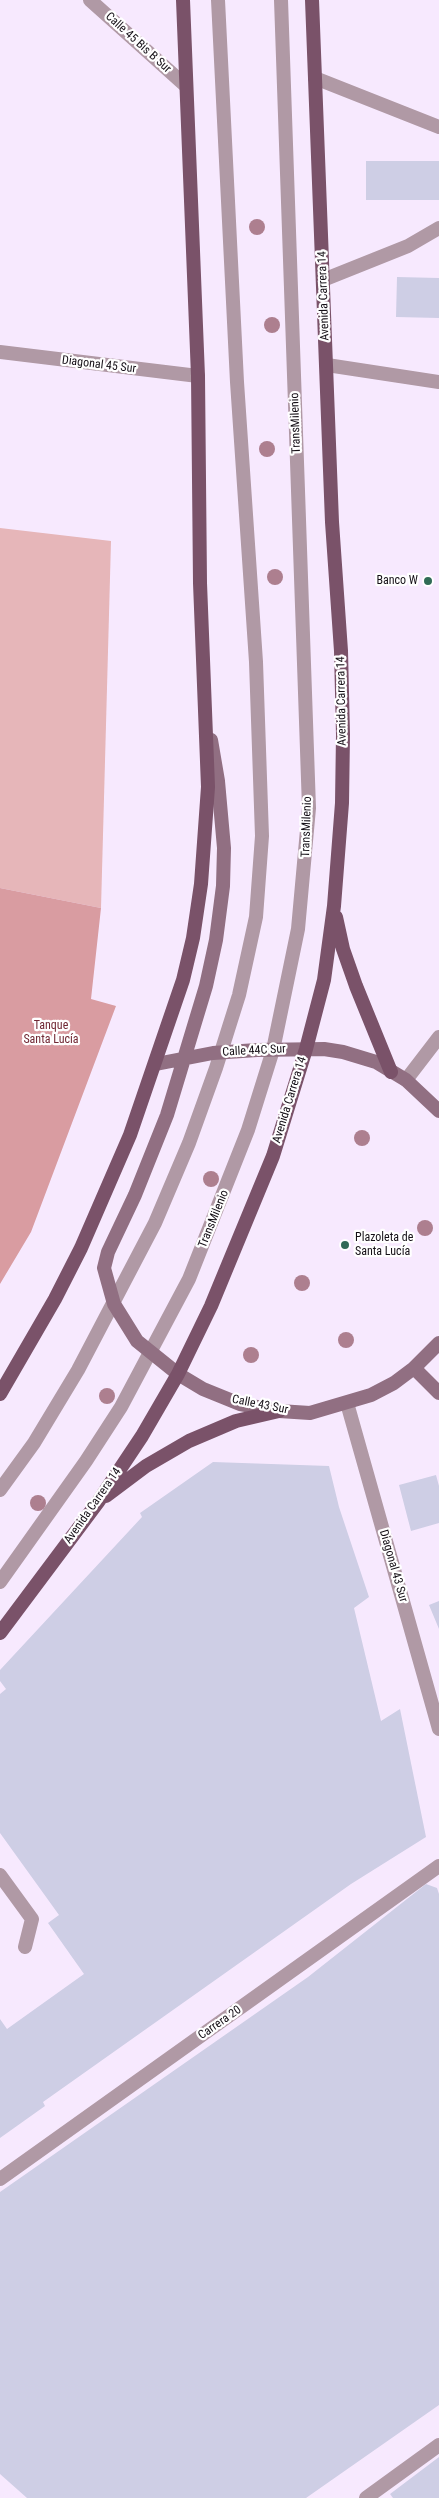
<!DOCTYPE html>
<meta charset="utf-8">
<style>
body{margin:0}
canvas{display:block;background:#f7e9fe}
</style>
<canvas width="439" height="2498"></canvas>
<script>
const g = document.querySelector('canvas').getContext('2d');
g.lineJoin = 'round';
function fill(path, color) { g.fillStyle = color; g.fill(path, 'evenodd'); }
const toPath = rows => new Path2D(rows.map(r => 'M' + r).join(''));
function trace(path, color, width, dash) { g.strokeStyle = color; g.lineWidth = width; g.lineCap = dash ? 'butt' : 'round'; g.setLineDash(dash || []); g.stroke(path); }
function write(font, color, halo, rows, align = 'center') {
  g.font = font + ' "Roboto Condensed",sans-serif'; g.lineWidth = 4.5; g.setLineDash([]); g.textBaseline = 'middle'; g.strokeStyle = halo; g.fillStyle = color; for (const [text, x, y, turn = 0] of rows) {
    g.save(); g.translate(x, y); g.rotate((+turn || 0) * Math.PI / 180); g.textAlign = isNaN(turn) ? turn : align; if (halo) g.strokeText(text, 0, 0); g.fillText(text, 0, 0); g.restore();
  }
}
const green = toPath([
 [0,528,111,541,101,908,0,888]
]);
const forest = toPath([
 [0,888,101,908,91,999,116,1006,31,1232,0,1284]
]);
const building = toPath([
 [366,161,439,161,439,200,366,200],
 [397,277,439,278,439,318,396,317],
 [213,1462,329,1466,339,1507,369,1597,354,1608,381,1721,400,1709,426,1837,351,1884,43,2102,45,2106,0,2138,0,2019,7,2029,84,1974,48,1923,59,1915,0,1833,0,1694,6,1689,0,1681,0,1670,142,1517,140,1513],
 [436,1475,439,1486,439,1523,411,1531,399,1485],
 [439,1601,439,1629,429,1605],
 [426,1884,437,1888,439,1894,439,2405,306,2498,27,2498,0,2474,0,2192,308,1977],
 [439,2457,439,2498,393,2498,390,2494]
]);
const service = toPath([
 [315,78,439,127],
 [323,280,408,246,439,228],
 [0,1490,34,1443,78,1370,155,1223,189,1143,216,1068,239,995,256,917,262,836,256,662,237,382,218,0],
 [0,1582,86,1461,121,1407,189,1279,248,1130,273,1050,298,929,309,808,281,0]
]);
const minor = toPath([
 [90,0,186,86],
 [0,352,198,376],
 [327,365,439,382],
 [406,1080,439,1037],
 [347,1403,439,1729],
 [0,1875,32,1919,25,1947],
 [0,2179,439,1866],
 [366,2498,439,2445]
]);
const secondary = toPath([
 [211,740,218,781,224,848,223,886,216,940,206,986,167,1115,135,1195,108,1252,104,1268,114,1304,137,1341,178,1374,203,1389,240,1404,279,1411,310,1413,371,1395,394,1383,414,1368,439,1343],
 [156,1064,213,1053,257,1050,324,1049,343,1052,376,1062,406,1080,439,1111],
 [414,1368,439,1393]
]);
const primary = toPath([
 [336,917,343,949,356,986,391,1072],
 [0,1394,55,1299,81,1248,130,1135,183,980,193,938,201,884,208,787,200,583,198,376,183,0],
 [106,1496,146,1466,189,1441,236,1421,279,1411],
 [0,1633,98,1502,142,1436,178,1374,211,1306,273,1156,306,1049,324,980,334,906,342,803,343,735,341,651,332,522,312,0]
]);
const trees = [
 [257,227],
 [272,325],
 [267,449],
 [275,577],
 [362,1138],
 [211,1179],
 [425,1228],
 [302,1283],
 [346,1340],
 [251,1355],
 [107,1396],
 [38,1503]
];
const markers = [
 [428,581,5,"#306b56"],
 [345,1245,5,"#306b56"]
];
const streetNames = [
 ["Calle 45 Bis B Sur",138,43,42],
 ["Avenida Carrera 14",324,296,-92],
 ["Diagonal 45 Sur",99,365,7],
 ["TransMilenio",296,423,-92],
 ["Avenida Carrera 14",342,701,-91],
 ["TransMilenio",307,827,-88],
 ["Calle 44C Sur",254,1051,-3],
 ["Avenida Carrera 14",290,1100,-73],
 ["TransMilenio",214,1219,-68],
 ["Calle 43 Sur",260,1405,11],
 ["Avenida Carrera 14",93,1506,-55],
 ["Diagonal 43 Sur",393,1566,74],
 ["Carrera 20",220,2023,-35]
];
const poiNames = [
 ["Banco W",418,581],
 ["Plazoleta de",355,1238,"left"],
 ["Santa Lucía",355,1252,"left"]
];
const parkNames = [
 ["Tanque",51,1026],
 ["Santa Lucía",51,1040]
];
fill(green, '#e6b6b9');
fill(forest, '#d99ca1');
fill(building, '#cecee5');
trace(service, '#b099a5', 14);
trace(minor, '#b099a5', 14);
trace(secondary, '#916f82', 14);
trace(primary, '#7a5269', 14);
g.fillStyle = '#ad7f8f';
for (const [x, y] of trees) { g.beginPath(); g.arc(x, y, 8, 0, 2 * Math.PI); g.fill(); }
for (const [x, y, r, color] of markers) { const dot = new Path2D(); dot.arc(x, y, r, 0, 2 * Math.PI); g.fillStyle = color; g.fill(dot); trace(dot, '#fff', 2); }
write('12px', '#140f16', '#fff', streetNames);
write('12px', '#140f16', '#fff', poiNames, 'right');
write('12px', '#712834', '#fff', parkNames);
</script>
